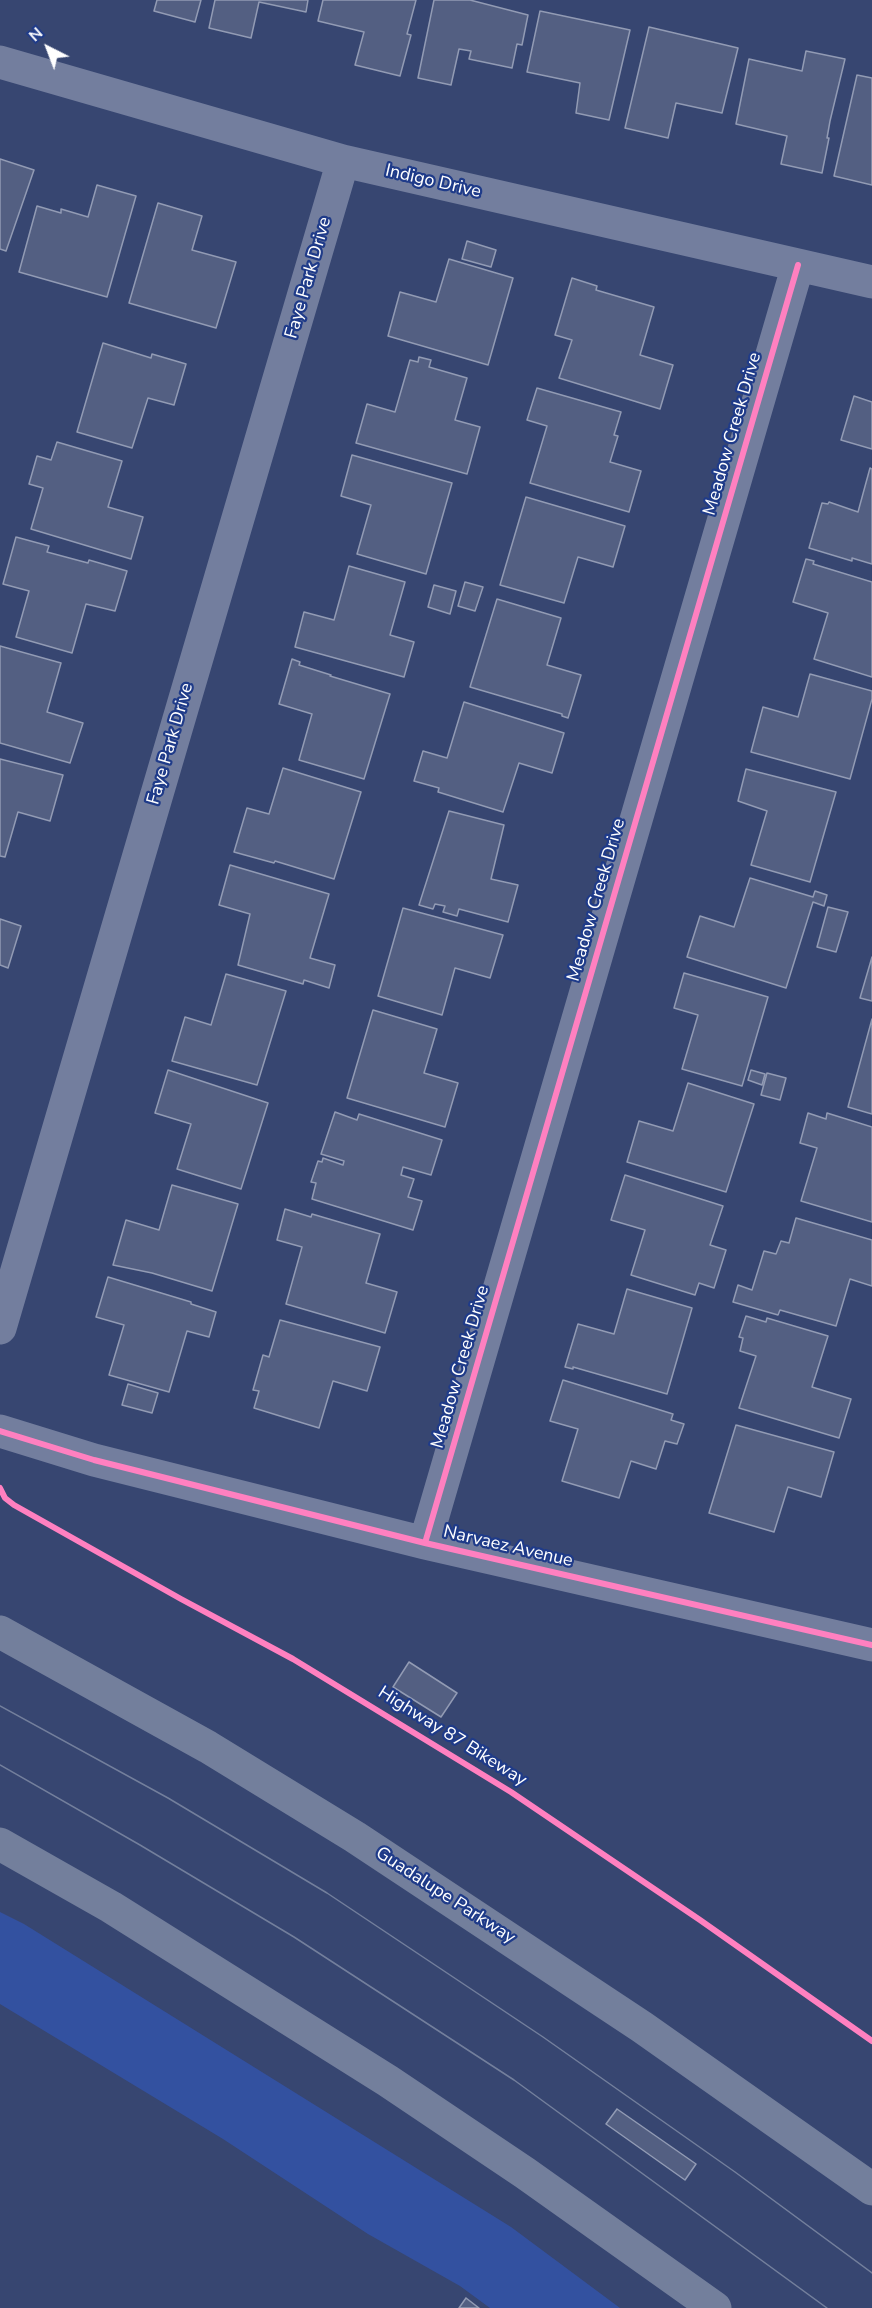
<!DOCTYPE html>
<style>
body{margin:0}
#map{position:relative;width:872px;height:2308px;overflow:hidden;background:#374671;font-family:"Nunito Sans",sans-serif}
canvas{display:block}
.north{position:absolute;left:18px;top:18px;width:60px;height:60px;-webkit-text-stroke:4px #1f3b89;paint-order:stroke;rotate:318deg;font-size:16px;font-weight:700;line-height:24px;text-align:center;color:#fff}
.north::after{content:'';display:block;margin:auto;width:21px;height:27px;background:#fff;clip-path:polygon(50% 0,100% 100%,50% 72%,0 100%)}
</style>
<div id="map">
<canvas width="872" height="2308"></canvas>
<div class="north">N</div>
</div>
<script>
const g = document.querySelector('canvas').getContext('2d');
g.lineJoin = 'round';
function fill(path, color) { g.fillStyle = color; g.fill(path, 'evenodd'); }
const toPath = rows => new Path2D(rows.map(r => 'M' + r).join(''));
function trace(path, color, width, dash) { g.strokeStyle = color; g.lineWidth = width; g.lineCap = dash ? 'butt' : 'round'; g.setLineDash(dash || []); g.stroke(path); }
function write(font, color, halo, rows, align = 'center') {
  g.font = font + ' "Nunito Sans",sans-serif'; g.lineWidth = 4.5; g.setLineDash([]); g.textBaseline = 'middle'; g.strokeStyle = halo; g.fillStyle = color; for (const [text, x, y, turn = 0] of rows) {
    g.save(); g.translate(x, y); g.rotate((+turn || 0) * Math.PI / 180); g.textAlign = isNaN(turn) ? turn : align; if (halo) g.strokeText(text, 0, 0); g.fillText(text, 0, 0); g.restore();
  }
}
const green = toPath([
 [0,1912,24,1924,511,2227,620,2308,490,2308,460,2286,368,2234,223,2139,0,2004]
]);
const building = toPath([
 [157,0,201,0,195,22,154,11,157,0],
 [215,0,308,0,306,12,259,2,251,38,209,28,215,0],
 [323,0,416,0,407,34,411,35,400,76,355,65,364,32,318,21,323,0],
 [434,0,470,0,528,15,522,45,517,44,512,68,469,59,471,51,459,49,451,85,418,78,434,0],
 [540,11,630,30,609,120,576,113,580,83,527,72,540,11],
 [649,27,738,48,722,113,676,103,668,138,625,128,649,27],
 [806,51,845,59,830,121,827,138,829,138,822,173,781,164,787,136,736,124,749,59,802,71,806,51],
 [857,75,872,78,872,185,834,176,857,75],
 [0,159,34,170,6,251,0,249,0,159],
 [97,185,136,196,107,297,19,272,37,206,61,213,61,209,88,217,97,185],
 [158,203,202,216,192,250,236,262,216,328,129,303,158,203],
 [467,241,496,250,491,267,462,259,467,241],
 [449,259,513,278,488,365,388,336,400,292,436,302,449,259],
 [572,278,597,286,596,290,654,307,640,355,673,365,660,409,559,378,572,340,555,335,572,278],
 [103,343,151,358,152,354,186,364,174,405,148,398,132,448,77,432,103,343],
 [419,357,431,360,429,367,467,378,455,420,480,427,467,474,356,443,367,404,395,412,410,360,418,362,419,357],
 [537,388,621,412,614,435,618,436,610,462,641,471,629,512,530,483,547,426,527,420,537,388],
 [854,396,872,402,872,449,841,440,854,396],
 [57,442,122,461,108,507,143,517,131,559,31,529,43,488,29,484,37,456,51,460,57,442],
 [352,455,452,483,426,574,357,554,371,505,341,496,352,455],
 [870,468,872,469,872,564,852,558,852,561,809,548,822,503,828,504,829,502,858,512,870,468],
 [526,497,625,526,613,567,578,557,564,603,500,585,526,497],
 [16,537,49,546,47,552,88,563,89,560,127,571,115,611,86,604,72,653,16,637,29,591,3,584,16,537],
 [806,559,814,561,813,564,872,582,872,677,814,659,828,613,793,602,806,559],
 [349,566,405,582,390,635,414,642,404,677,295,647,304,612,334,620,349,566],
 [465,582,483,587,475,611,458,606,465,582],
 [434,585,456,591,450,614,428,607,434,585],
 [497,599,561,618,547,665,581,675,568,718,562,716,562,714,470,687,497,599],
 [0,646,61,663,47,712,83,723,70,763,0,743,0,646],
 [292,659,300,662,299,665,331,675,330,676,390,694,364,779,299,760,312,714,279,704,292,659],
 [810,674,872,691,872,699,850,779,751,752,763,707,798,717,810,674],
 [464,702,564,733,552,773,519,763,503,812,438,792,439,788,414,781,423,751,447,758,464,702],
 [0,759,63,775,50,821,18,812,5,857,0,856,0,759],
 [283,768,361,792,334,879,275,861,274,863,234,852,247,808,269,814,283,768],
 [746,769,836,792,810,882,751,865,767,811,738,801,746,769],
 [449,811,504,825,491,879,518,885,508,922,459,909,457,916,443,912,445,906,435,904,433,909,419,905,449,811],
 [230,865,329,894,310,958,335,965,329,988,304,980,303,984,238,965,250,914,219,905,230,865],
 [750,878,813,897,815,891,827,895,824,906,813,902,786,988,687,957,700,916,734,927,750,878],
 [828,907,848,912,836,952,817,947,828,907],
 [403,908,503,935,490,978,455,968,442,1015,378,996,403,908],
 [0,919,21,926,8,968,0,965,0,919],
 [872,957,872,1001,860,998,872,957],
 [684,973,768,997,742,1086,682,1069,698,1015,674,1008,684,973],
 [226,974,286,991,257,1085,172,1061,185,1017,211,1025,226,974],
 [373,1010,437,1029,424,1073,458,1083,445,1127,347,1098,373,1010],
 [872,1019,872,1114,848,1107,872,1019],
 [168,1070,268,1103,241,1189,177,1169,191,1124,155,1113,168,1070],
 [751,1070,765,1074,762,1085,748,1080,751,1070],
 [767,1073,786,1078,780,1100,761,1095,767,1073],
 [688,1083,754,1104,726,1192,627,1162,639,1121,673,1131,688,1083],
 [335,1112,357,1120,359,1114,442,1140,431,1175,403,1167,401,1175,414,1179,408,1197,422,1201,413,1230,312,1199,316,1183,311,1182,318,1161,322,1162,323,1158,343,1165,344,1161,321,1154,335,1112],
 [808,1113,826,1119,827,1113,872,1127,872,1222,801,1201,817,1148,800,1143,808,1113],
 [625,1175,723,1206,710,1245,726,1250,714,1288,699,1283,695,1295,631,1275,645,1230,611,1220,625,1175],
 [172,1185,238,1204,212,1291,152,1273,113,1265,126,1220,159,1230,172,1185],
 [285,1209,311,1217,312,1214,380,1234,366,1283,397,1292,385,1333,286,1304,302,1247,277,1240,285,1209],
 [796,1218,872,1240,872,1286,850,1279,836,1326,780,1310,778,1315,733,1302,738,1285,752,1290,764,1251,776,1254,781,1241,789,1243,796,1218],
 [108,1277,191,1302,191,1304,216,1312,209,1337,187,1331,169,1392,109,1375,124,1325,96,1317,108,1277],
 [627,1289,692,1308,667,1394,573,1367,573,1369,565,1367,578,1324,614,1334,627,1289],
 [746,1316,766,1322,767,1318,828,1336,812,1387,851,1399,839,1438,739,1408,756,1356,740,1351,743,1338,739,1337,746,1316],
 [280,1320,380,1347,367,1391,333,1381,319,1428,254,1408,259,1391,253,1390,263,1355,269,1357,280,1320],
 [563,1380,673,1414,671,1420,684,1424,677,1444,665,1441,656,1469,631,1461,619,1498,562,1481,578,1429,550,1421,563,1380],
 [128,1384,158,1393,152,1413,122,1405,128,1384],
 [736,1425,834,1452,821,1497,788,1487,774,1532,709,1513,736,1425],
 [409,1662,457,1693,441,1717,393,1687,409,1662],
 [617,2109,696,2164,685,2180,606,2124,617,2109],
 [466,2298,479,2308,459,2308,466,2298]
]);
const minor = toPath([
 [0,62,343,161,872,282],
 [0,1328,343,161],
 [0,1431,94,1460,425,1543,872,1645],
 [425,1543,798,265]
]);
const highway = toPath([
 [0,1632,208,1747,355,1837,642,2027,872,2189],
 [0,1844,111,1907,388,2081,525,2173,715,2308]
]);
const tram = toPath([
 [0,1706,168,1798,327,1893,543,2037,735,2172,872,2273],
 [0,1765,140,1845,294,1937,514,2080,827,2308]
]);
const cycleway = toPath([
 [0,1431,94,1460,425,1543,872,1645],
 [0,1488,5,1498,14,1505,181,1599,293,1659,511,1792,700,1920,872,2041],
 [425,1543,798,265]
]);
const streetNames = [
 ["Indigo Drive",433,182,13],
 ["Faye Park Drive",309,278,-74],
 ["Meadow Creek Drive",733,434,-74],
 ["Faye Park Drive",171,744,-74],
 ["Meadow Creek Drive",597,900,-74],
 ["Meadow Creek Drive",461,1367,-74],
 ["Narvaez Avenue",508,1547,13],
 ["Highway 87 Bikeway",452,1737,32],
 ["Guadalupe Parkway",445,1896,33]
];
fill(green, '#3351a0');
fill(building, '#535f82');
trace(building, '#929bb4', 1.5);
trace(minor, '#737e9e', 33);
trace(highway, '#737f9c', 33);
trace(tram, '#737f9c', 1.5);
trace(cycleway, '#ff80c0', 6);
write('18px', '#fff', '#1f3b89', streetNames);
</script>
